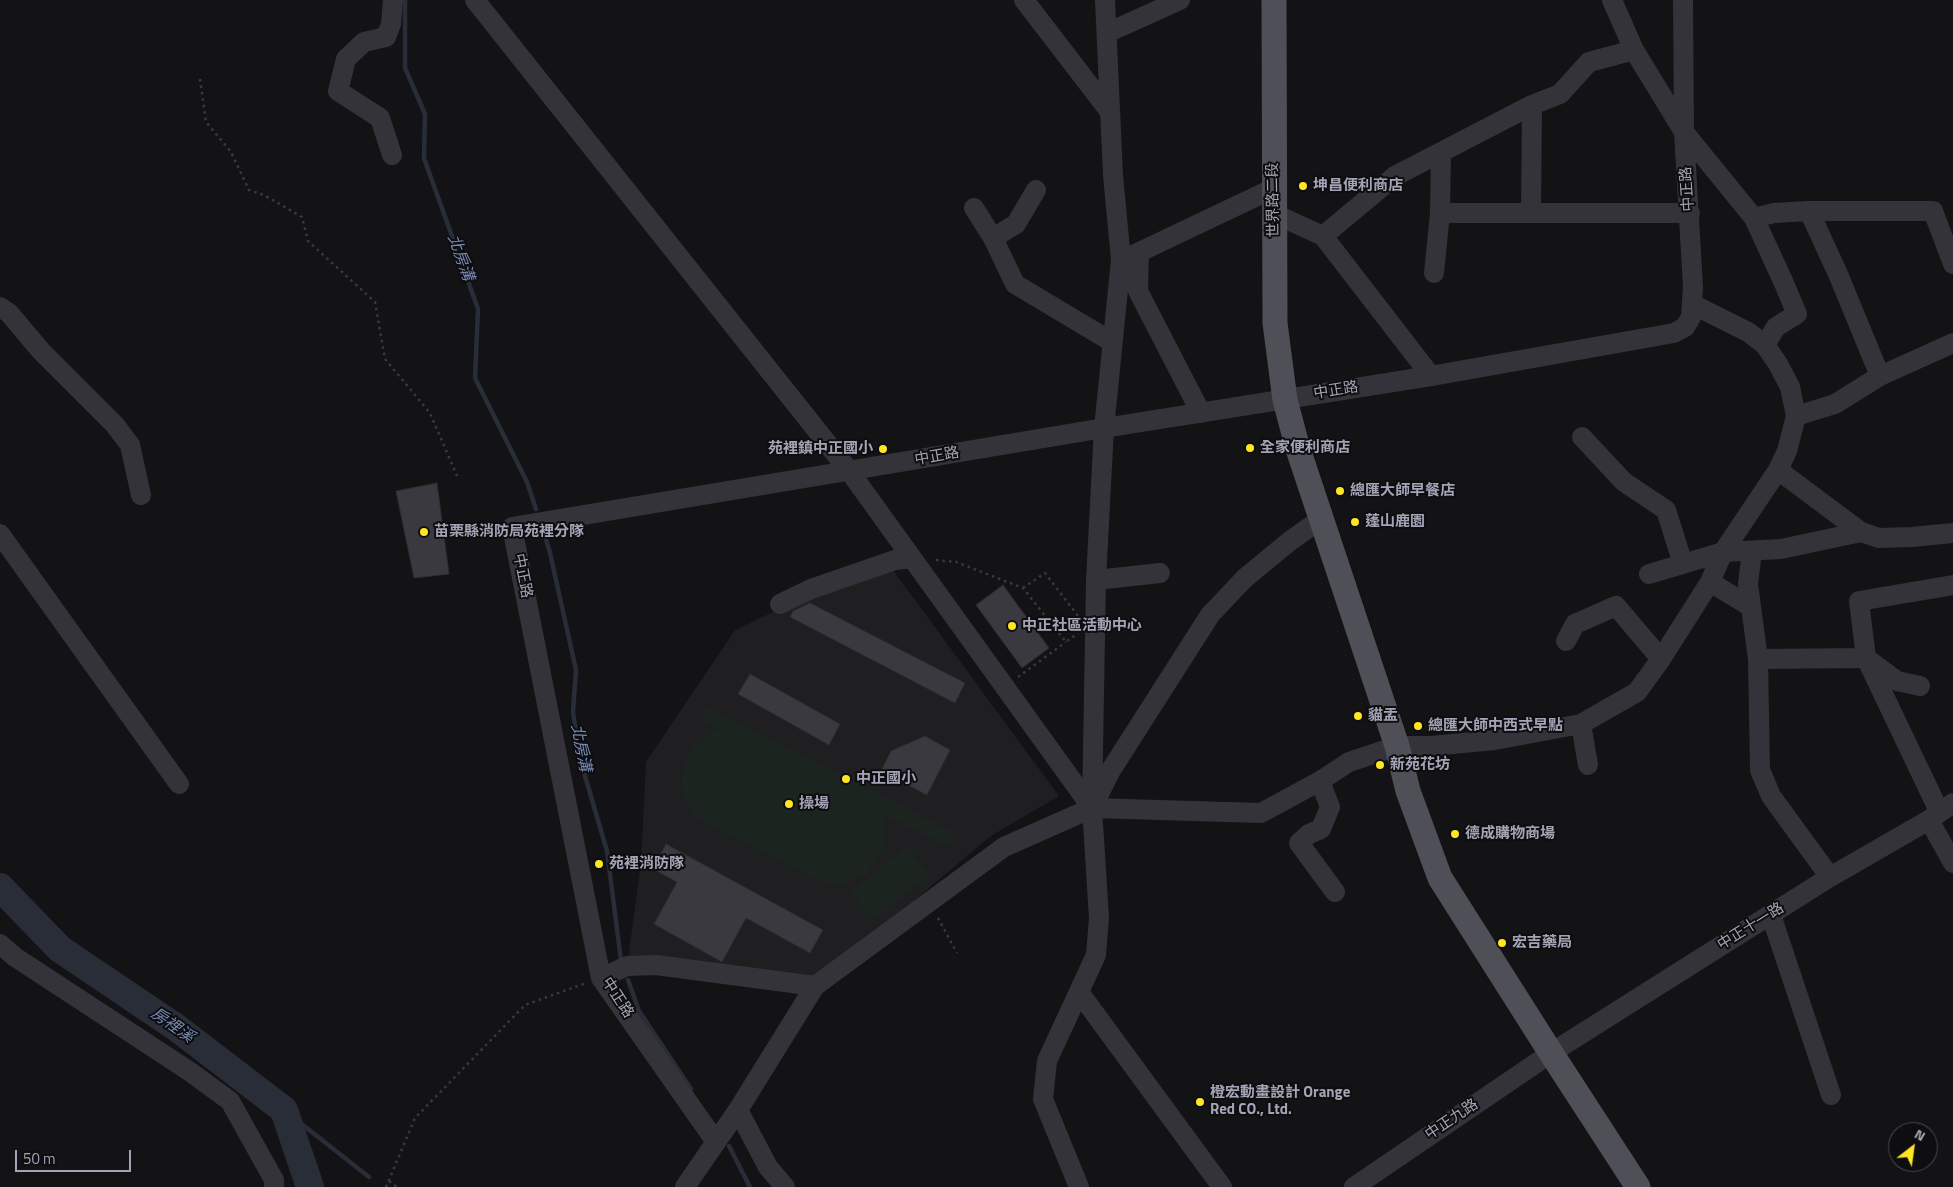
<!DOCTYPE html>
<meta charset="utf-8">
<style>
body{margin:0}
#map{position:relative;width:1953px;height:1187px;overflow:hidden;background:#131214;font-family:"Titillium Web",sans-serif}
canvas{display:block}
.north{position:absolute;left:1888px;top:1122px;width:50px;height:50px;box-sizing:border-box;background:#0e0d0f;border:1px solid #4a4952;border-radius:50%;rotate:30deg;font-size:14px;font-weight:700;line-height:20px;text-align:center;color:#a3a4b6}
.north::after{content:'';display:block;margin:auto;width:18px;height:22px;background:#fee720;clip-path:polygon(50% 0,100% 100%,50% 72%,0 100%)}
.scale{position:absolute;left:15px;top:1150px;width:116px;height:22px;box-sizing:border-box;border:2px solid #a3a4b6;border-top:0;padding-left:6px;font-size:15px;line-height:18px;white-space:nowrap;color:#a3a4b6;-webkit-text-stroke:4px #0e0d0f;paint-order:stroke}
</style>
<div id="map">
<canvas width="1953" height="1187"></canvas>
<div class="north">N</div>
<div class="scale">50 m</div>
</div>
<script>
const g = document.querySelector('canvas').getContext('2d');
g.lineJoin = 'round';
function fill(path, color) { g.fillStyle = color; g.fill(path, 'evenodd'); }
const toPath = rows => new Path2D(rows.map(r => 'M' + r).join(''));
function trace(path, color, width, dash) { g.strokeStyle = color; g.lineWidth = width; g.lineCap = dash ? 'butt' : 'round'; g.setLineDash(dash || []); g.stroke(path); }
function write(font, color, halo, rows, align = 'center') {
  g.font = font + ' "Titillium Web","Noto Sans TC",sans-serif'; g.lineWidth = 4; g.setLineDash([]); g.textBaseline = 'middle'; g.strokeStyle = halo; g.fillStyle = color; for (const [text, x, y, turn = 0] of rows) {
    g.save(); g.translate(x, y); g.rotate((+turn || 0) * Math.PI / 180); g.textAlign = isNaN(turn) ? turn : align; if (halo) g.strokeText(text, 0, 0); g.fillText(text, 0, 0); g.restore();
  }
}
const built = toPath([
 [885,559,1059,796,991,836,816,983,628,958,641,863,646,762,735,630]
]);
const green = toPath([
 [709,707,955,833,948,847,885,815,886,833,885,843,876,862,862,876,843,884,832,884,814,879,709,825,693,814,684,797,681,787,684,766,693,748,709,734,718,729,702,721],
 [906,846,930,874,874,920,851,892]
]);
const stream = toPath([
 [405,0,405,68,425,114,424,158,478,309,475,378,527,482,536,509],
 [545,536,550,553,576,670,573,712,580,759,607,851,621,960],
 [628,980,639,1011,691,1089],
 [284,1110,369,1177],
 [729,1146,750,1187]
]);
const river = toPath([
 [0,887,60,949,177,1028,284,1110,310,1187]
]);
const building = toPath([
 [437,483,449,574,414,578,396,491,437,483],
 [1003,585,1049,648,1022,668,976,605,1003,585],
 [810,603,965,683,955,703,790,617,793,611,810,603],
 [750,674,840,724,829,745,738,694,750,674],
 [925,736,950,750,927,795,881,771,891,751,925,736],
 [666,844,823,930,810,953,746,918,722,962,654,924,677,882,653,869,666,844]
]);
const path = toPath([
 [200,79,206,122,231,152,249,190,264,195,302,217,308,241,375,302,385,359,430,413,457,476],
 [936,560,956,562,1023,588,1066,642,1078,633],
 [1023,588,1045,573,1078,616],
 [1018,677,1066,642],
 [938,918,957,953],
 [389,1181,397,1187],
 [386,1187,415,1118,525,1005,586,983]
]);
const minor = toPath([
 [475,0,850,472,1092,808,1261,813,1320,781,1349,762,1397,746,1431,746,1495,740,1581,724,1637,692,1661,659,1710,582,1723,552,1778,470,1787,451,1796,416,1790,387,1778,364,1765,345,1748,332,1692,304],
 [1024,0,1110,112],
 [1612,0,1634,50,1684,132,1754,218,1783,281,1797,314,1776,327,1765,345],
 [1107,33,1180,0],
 [392,155,380,118,338,91,346,59,364,42,386,37,391,24,393,0],
 [974,208,993,238,1015,284,1112,342],
 [1809,211,1838,274,1880,376],
 [1440,213,1690,213],
 [1531,213,1532,105],
 [1275,214,1323,236,1431,376],
 [1754,218,1774,213,1809,211,1933,211,1953,264],
 [1323,236,1395,176,1532,105,1560,94,1589,62,1634,50],
 [993,238,1016,224,1036,190],
 [1139,252,1138,291,1201,413],
 [1129,257,1274,188],
 [1434,273,1440,213,1441,153],
 [0,307,9,313,41,351,115,425,130,445,141,495],
 [1796,416,1835,404,1880,376,1953,343],
 [1582,437,1624,482,1666,510,1683,564],
 [1778,470,1861,532,1879,538,1912,537,1953,533],
 [0,534,179,784],
 [1752,551,1748,584,1758,659,1760,770,1771,796,1830,877],
 [1649,574,1723,552,1781,549,1861,532],
 [1096,580,1160,573],
 [1710,582,1751,607],
 [780,604,811,589,895,560,912,558],
 [1566,641,1575,624,1616,606,1661,659],
 [1758,659,1866,658,1897,681,1920,686],
 [1581,724,1588,765],
 [1320,781,1330,807,1321,829,1309,834,1299,843,1335,892],
 [1939,811,1866,658,1859,601,1953,585],
 [1929,820,1953,863],
 [1771,915,1831,1095],
 [0,944,15,957,189,1071,230,1101,274,1180,274,1187],
 [601,978,627,966,656,965,815,986],
 [1079,992,1222,1187],
 [738,1110,768,1167,785,1187],
 [716,1142,601,978,512,527,1104,428,1431,376,1674,333,1685,327,1691,317,1693,287,1684,132,1683,0],
 [685,1187,738,1110,815,986,1004,847,1092,808,1111,770,1210,615,1245,578,1290,541,1321,519],
 [1079,1187,1043,1099,1047,1061,1096,955,1099,918,1092,808,1096,580,1104,428,1121,260,1113,175,1105,0],
 [1354,1187,1551,1053,1830,877,1929,820,1953,803]
]);
const major = toPath([
 [1274,0,1275,323,1285,400,1298,449,1397,746,1408,791,1440,878,1551,1053,1638,1187]
]);
const markers = [
 [1303,186,5,"#fee720"],
 [1250,448,5,"#fee720"],
 [883,449,5,"#fee720"],
 [1340,491,5,"#fee720"],
 [1355,522,5,"#fee720"],
 [424,532,5,"#fee720"],
 [1012,626,5,"#fee720"],
 [1358,716,5,"#fee720"],
 [1418,726,5,"#fee720"],
 [1380,765,5,"#fee720"],
 [846,779,5,"#fee720"],
 [789,804,5,"#fee720"],
 [1455,834,5,"#fee720"],
 [599,864,5,"#fee720"],
 [1502,943,5,"#fee720"],
 [1200,1102,5,"#fee720"]
];
const poiNames = [
 ["坤昌便利商店",1313,186],
 ["全家便利商店",1260,448],
 ["苑裡鎮中正國小",873,449,"right"],
 ["總匯大師早餐店",1350,491],
 ["蓬山鹿園",1365,522],
 ["苗栗縣消防局苑裡分隊",434,532],
 ["中正社區活動中心",1022,626],
 ["貓盂",1368,716],
 ["總匯大師中西式早點",1428,726],
 ["新苑花坊",1390,765],
 ["中正國小",856,779],
 ["操場",799,804],
 ["德成購物商場",1465,834],
 ["苑裡消防隊",609,864],
 ["宏吉藥局",1512,943],
 ["橙宏動畫設計 Orange",1210,1093],
 ["Red CO., Ltd.",1210,1110]
];
const streetNames = [
 ["中正路",1688,189,-94],
 ["世界路二段",1274,200,-91],
 ["中正路",1336,391,-9],
 ["中正路",937,457,-10],
 ["中正路",522,576,79],
 ["中正十一路",1751,927,-32],
 ["中正路",617,998,57],
 ["中正九路",1452,1120,-34]
];
const waterNames = [
 ["北房溝",460,258,70],
 ["北房溝",580,748,79],
 ["房裡溪",172,1026,35]
];
fill(built, '#1f1e21');
fill(green, '#1c241f');
trace(stream, '#282d38', 4.5);
trace(river, '#282d38', 28);
fill(building, '#3a393f');
trace(building, '#2d2c30', 1);
trace(path, '#393940', 2.5, [2.5, 4]);
trace(minor, '#333339', 20);
trace(major, '#4f4f58', 25);
for (const [x, y, r, color] of markers) { const dot = new Path2D(); dot.arc(x, y, r, 0, 2 * Math.PI); g.fillStyle = color; g.fill(dot); trace(dot, '#0e0d0f', 2); }
write('bold 15px', '#a3a4b6', '#0e0d0f', poiNames, 'left');
write('15px', '#a3a4b6', '#0e0d0f', streetNames);
write('italic 16px', '#7789b4', '#0e0d0f', waterNames);
</script>
